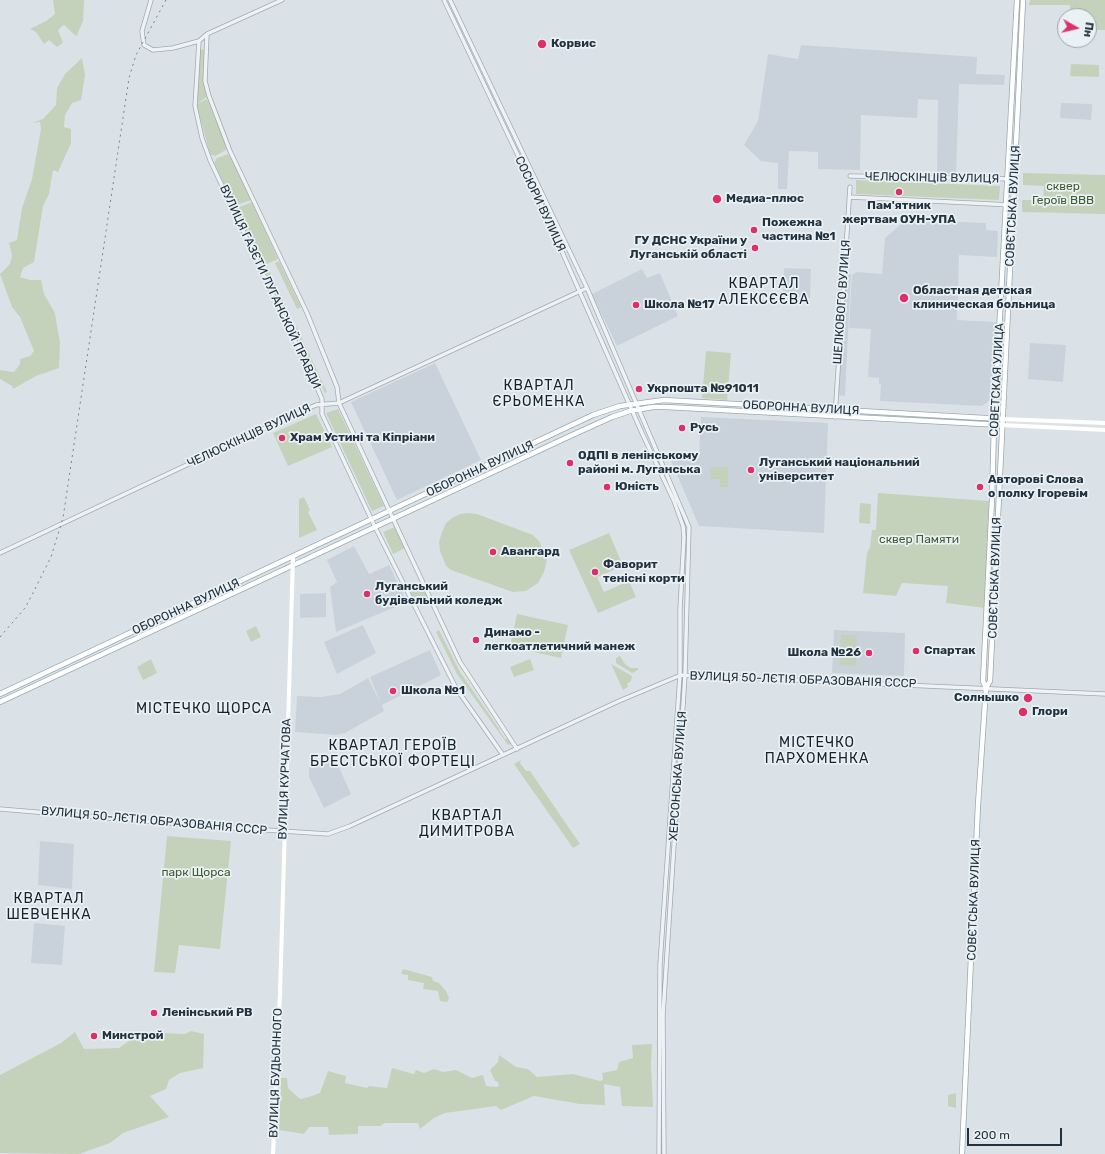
<!DOCTYPE html>
<meta charset="utf-8">
<style>
body{margin:0}
#map{position:relative;width:1105px;height:1154px;overflow:hidden;background:#dbe2e7;font-family:Rubik,sans-serif}
canvas{display:block}
.north{position:absolute;left:1057px;top:8px;width:40px;height:40px;box-sizing:border-box;background:#eaf1f5;border:1px solid #9aa5ac;border-radius:50%;rotate:98deg;font-size:11px;font-weight:700;line-height:16px;text-align:center;color:#23323f}
.north::after{content:'';display:block;margin:auto;width:14px;height:18px;background:#dc3069;clip-path:polygon(50% 0,100% 100%,50% 72%,0 100%)}
.scale{position:absolute;left:967px;top:1128px;width:95px;height:18px;box-sizing:border-box;border:2px solid #23323f;border-top:0;padding-left:5px;font-size:12px;line-height:14px;white-space:nowrap;color:#23323f;-webkit-text-stroke:3px #eaf1f5;paint-order:stroke}
</style>
<div id="map">
<canvas width="1105" height="1154"></canvas>
<div class="north">Пн</div>
<div class="scale">200 m</div>
</div>
<script>
const g = document.querySelector('canvas').getContext('2d');
g.lineJoin = 'round';
function fill(path, color) { g.fillStyle = color; g.fill(path, 'evenodd'); }
const toPath = rows => new Path2D(rows.map(r => 'M' + r).join(''));
function trace(path, color, width, dash) { g.strokeStyle = color; g.lineWidth = width; g.lineCap = dash ? 'butt' : 'round'; g.setLineDash(dash || []); g.stroke(path); }
function write(font, color, halo, rows, align = 'center') {
  g.font = font + ' Rubik,sans-serif'; g.lineWidth = 3.5; g.setLineDash([]); g.textBaseline = 'middle'; g.strokeStyle = halo; g.fillStyle = color; for (const [text, x, y, turn = 0] of rows) {
    g.save(); g.translate(x, y); g.rotate((+turn || 0) * Math.PI / 180); g.textAlign = isNaN(turn) ? turn : align; if (halo) g.strokeText(text, 0, 0); g.fillText(text, 0, 0); g.restore();
  }
}
const built = toPath([
 [801,45,977,57,976,74,1005,75,1004,85,959,84,956,174,937,173,938,100,918,99,917,118,861,115,860,170,818,169,818,152,789,151,787,189,778,189,778,163,761,161,744,145,758,121,768,54,798,59],
 [1061,103,1092,104,1091,120,1060,118],
 [906,220,986,223,986,230,998,231,997,257,959,255,957,320,996,322,990,400,982,406,880,401,881,384,879,384,879,378,868,377,871,329,849,328,852,275,857,272,882,274,885,238],
 [784,268,811,269,810,298,783,297],
 [642,269,647,278,660,273,678,316,617,346,592,294],
 [845,274,851,274,845,396,838,395],
 [1030,343,1066,345,1063,382,1028,379],
 [435,363,481,460,397,500,351,402],
 [701,417,828,423,824,533,699,526,669,456,699,458],
 [354,546,369,574,389,565,407,602,336,632,330,587,337,582,327,560],
 [326,593,326,617,300,618,300,594],
 [363,625,376,653,337,674,324,642],
 [834,630,905,633,904,676,832,673],
 [430,650,441,675,382,705,384,711,345,733,336,735,295,732,297,696,321,697,340,694,368,678,381,704,370,677],
 [334,756,351,794,324,808,309,777,309,767],
 [40,841,74,844,72,889,38,885],
 [34,923,65,926,62,965,31,963]
]);
const green = toPath([
 [53,0,84,0,83,21,77,35,76,36,64,25,58,30,63,43,57,47,49,40,44,44,36,32,30,29,46,21,55,14],
 [1030,0,1105,0,1105,30,1089,30,1089,16,1070,16,1070,5,1029,5],
 [202,49,204,50,203,80,207,97,198,103,198,71,200,50],
 [82,58,85,75,81,100,72,103,65,115,64,127,71,129,71,143,58,172,53,170,49,194,43,206,34,262,23,268,20,277,30,280,41,280,44,294,55,313,56,320,60,342,59,368,36,376,13,389,12,386,0,379,0,370,14,372,20,364,20,359,30,356,34,351,20,317,12,307,0,274,10,264,12,255,9,243,17,240,22,208,32,179,41,129,40,122,32,123,43,119,56,105,57,88,65,74],
 [1071,64,1099,65,1099,77,1070,76],
 [207,99,227,147,226,150,215,156,210,154,198,110,197,104],
 [228,154,231,157,251,200,234,206,214,163,217,158],
 [1023,173,1105,175,1105,214,1022,212,1022,200,1043,200,1044,186,1023,185],
 [856,180,1000,186,999,200,856,194],
 [252,202,278,259,262,266,235,209],
 [279,261,301,307,297,309,275,263],
 [267,266,289,313,285,315,263,268],
 [296,326,327,392,325,393,294,327],
 [706,351,731,353,727,400,702,398],
 [338,409,384,506,372,511,326,413],
 [316,414,332,447,288,466,273,433],
 [710,467,728,467,728,487,720,487,720,479,710,479],
 [878,493,989,501,985,608,946,603,948,586,902,583,896,596,863,593,867,553,870,547,872,530,876,530],
 [304,497,310,510,308,512,317,530,299,538,299,499],
 [860,503,871,504,870,524,859,523],
 [469,513,477,514,533,535,539,541,547,559,544,572,538,583,526,591,513,592,451,570,446,566,440,551,439,542,442,532,446,523,452,518,460,514],
 [395,527,405,548,393,554,383,532],
 [609,533,623,566,597,577,604,592,629,581,636,597,598,613,569,550],
 [423,587,429,598,416,604,410,593],
 [517,614,568,625,561,658,510,647],
 [256,626,261,637,251,642,246,631],
 [439,630,460,672,500,730,499,730,505,739,508,739,511,744,508,745,457,674,436,632],
 [841,635,857,635,856,666,840,665],
 [620,656,625,664,631,668,638,668,638,670,632,673,616,663,616,658],
 [151,659,157,673,143,680,137,667],
 [530,659,534,670,514,677,510,667],
 [611,664,632,676,631,681,627,684,628,687,623,690],
 [521,760,520,763,526,771,530,771,580,844,573,848,514,764],
 [167,836,231,841,220,949,179,945,175,973,154,972],
 [403,969,432,977,433,981,439,983,446,991,449,998,447,1002,440,1001,438,991,423,989,424,983,408,980,408,975,401,974],
 [191,1031,204,1034,203,1068,180,1073,169,1080,166,1089,150,1096,169,1117,123,1133,110,1143,79,1154,0,1153,0,1075,61,1043,75,1032,84,1049,119,1048,136,1036,162,1033,185,1034],
 [652,1044,651,1064,653,1107,622,1106,620,1087,604,1084,605,1105,580,1104,534,1096,501,1110,496,1106,445,1113,434,1118,420,1129,418,1123,385,1123,380,1126,358,1126,358,1134,329,1135,328,1127,309,1127,304,1134,279,1130,281,1078,287,1078,288,1088,300,1099,309,1097,320,1093,328,1071,346,1076,345,1083,367,1088,369,1086,387,1088,392,1068,414,1074,416,1070,424,1073,434,1069,443,1072,456,1070,472,1078,483,1075,486,1086,496,1087,499,1086,498,1082,495,1081,490,1070,498,1062,499,1055,516,1067,528,1069,537,1077,573,1074,600,1081,603,1080,602,1073,617,1070,619,1062,633,1058,632,1045],
 [956,1093,956,1108,948,1106,948,1095]
]);
const tertiary = toPath([
 [151,0,142,31,144,45,153,50,173,48,199,41,207,34,282,0],
 [444,0,541,204,642,433,674,501,683,526,684,537,680,609,680,675,660,964,659,1154],
 [450,0,587,288,689,527,685,675,663,1015,664,1154],
 [207,34,205,81,209,96,230,151,307,313,337,387,339,403,460,662,517,749],
 [199,41,195,106,202,138,210,160,286,323,310,371,322,399,322,414,375,527,456,688,503,755],
 [850,176,1014,179],
 [849,197,1012,205],
 [835,417,850,187],
 [0,553,263,429,316,405,339,403,587,288],
 [0,809,204,826,328,834,350,826,619,701,681,675,1105,694]
]);
const secondary = toPath([
 [1002,419,1105,423],
 [1002,425,1105,430],
 [273,1154,280,993,293,557]
]);
const primary = toPath([
 [986,688,983,681,992,499,994,425,1017,0],
 [0,694,593,415,620,406,664,400,1002,419],
 [0,702,570,436,612,417,630,411,653,407,666,407,1002,425],
 [962,1154,978,805,986,688,990,681,1023,0]
]);
const rail = toPath([
 [0,637,25,608,33,593,51,557,63,518,129,78,136,55,166,0]
]);
const markers = [
 [542,44,5,"#dc3069"],
 [899,192,4,"#dc3069"],
 [717,199,5,"#dc3069"],
 [754,230,4,"#dc3069"],
 [755,248,4,"#dc3069"],
 [904,298,5,"#dc3069"],
 [636,305,4,"#dc3069"],
 [639,389,4,"#dc3069"],
 [682,428,4,"#dc3069"],
 [282,438,4,"#dc3069"],
 [570,463,4,"#dc3069"],
 [751,470,4,"#dc3069"],
 [607,487,4,"#dc3069"],
 [980,487,4,"#dc3069"],
 [493,552,4,"#dc3069"],
 [595,572,4,"#dc3069"],
 [367,594,4,"#dc3069"],
 [476,640,4,"#dc3069"],
 [916,651,4,"#dc3069"],
 [869,653,4,"#dc3069"],
 [393,691,4,"#dc3069"],
 [1028,698,5,"#dc3069"],
 [1023,712,5,"#dc3069"],
 [154,1013,4,"#dc3069"],
 [94,1036,4,"#dc3069"]
];
const poiNames = [
 ["Корвис",551,44],
 ["Медиа-плюс",726,199],
 ["Пам'ятник",899,206,"center"],
 ["жертвам ОУН-УПА",899,220,"center"],
 ["Пожежна",762,223],
 ["частина №1",762,237],
 ["ГУ ДСНС України у",747,241,"right"],
 ["Луганській області",747,255,"right"],
 ["Областная детская",913,291],
 ["клиническая больница",913,305],
 ["Школа №17",644,305],
 ["Укрпошта №91011",647,389],
 ["Русь",690,428],
 ["Храм Устині та Кіпріани",290,438],
 ["ОДПІ в ленінському",578,456],
 ["районі м. Луганська",578,470],
 ["Луганський національний",759,463],
 ["університет",759,477],
 ["Авторові Слова",988,480],
 ["о полку Ігоревім",988,494],
 ["Юність",615,487],
 ["Авангард",501,552],
 ["Фаворит",603,565],
 ["тенісні корти",603,579],
 ["Луганський",375,587],
 ["будівельний коледж",375,601],
 ["Динамо -",484,633],
 ["легкоатлетичний манеж",484,647],
 ["Спартак",924,651],
 ["Школа №26",861,653,"right"],
 ["Школа №1",401,691],
 ["Солнышко",1019,698,"right"],
 ["Глори",1032,712],
 ["Ленінський РВ",162,1013],
 ["Минстрой",102,1036]
];
const streetNames = [
 ["ЧЕЛЮСКІНЦІВ ВУЛИЦЯ",932,178,1],
 ["СОСЮРИ ВУЛИЦЯ",540,204,65],
 ["СОВЄТСЬКА ВУЛИЦЯ",1013,206,-87],
 ["ВУЛИЦЯ ГАЗЄТИ ЛУГАНСКОЙ ПРАВДИ",270,287,65],
 ["ШЕЛКОВОГО ВУЛИЦЯ",842,302,-86],
 ["СОВЕТСКАЯ УЛИЦА",997,380,-87],
 ["ОБОРОННА ВУЛИЦЯ",801,408,3],
 ["ЧЕЛЮСКІНЦІВ ВУЛИЦЯ",249,436,-25],
 ["ОБОРОННА ВУЛИЦЯ",480,469,-25],
 ["СОВЄТСЬКА ВУЛИЦЯ",995,578,-88],
 ["ОБОРОННА ВУЛИЦЯ",186,607,-25],
 ["ВУЛИЦЯ 50-ЛЄТІЯ ОБРАЗОВАНІЯ СССР",803,680,2],
 ["ХЕРСОНСЬКА ВУЛИЦЯ",678,776,-86],
 ["ВУЛИЦЯ КУРЧАТОВА",285,779,-88],
 ["ВУЛИЦЯ 50-ЛЄТІЯ ОБРАЗОВАНІЯ СССР",154,821,5],
 ["СОВЄТСЬКА ВУЛИЦЯ",974,900,-88],
 ["ВУЛИЦЯ БУДЬОННОГО",276,1073,-88]
];
const parkNames = [
 ["сквер",1063,187],
 ["Героїв ВВВ",1063,201],
 ["сквер Памяти",919,540],
 ["парк Щорса",196,873]
];
const quarterNames = [
 ["КВАРТАЛ",764,284],
 ["АЛЕКСЄЄВА",764,300],
 ["КВАРТАЛ",539,386],
 ["ЄРЬОМЕНКА",539,402],
 ["МІСТЕЧКО ЩОРСА",204,709],
 ["МІСТЕЧКО",817,743],
 ["ПАРХОМЕНКА",817,759],
 ["КВАРТАЛ ГЕРОЇВ",393,746],
 ["БРЕСТСЬКОЇ ФОРТЕЦІ",393,762],
 ["КВАРТАЛ",467,816],
 ["ДИМИТРОВА",467,832],
 ["КВАРТАЛ",49,899],
 ["ШЕВЧЕНКА",49,915]
];
fill(built, '#c9d2da');
fill(green, '#c5d2bb');
trace(tertiary, '#a0aab1', 5);
trace(primary, '#99a9b4', 6);
trace(tertiary, '#eef2f5', 3.5);
trace(secondary, '#fff', 4);
trace(primary, '#fff', 4.5);
trace(rail, '#738492', 1, [2, 4]);
for (const [x, y, r, color] of markers) { const dot = new Path2D(); dot.arc(x, y, r, 0, 2 * Math.PI); g.fillStyle = color; g.fill(dot); trace(dot, '#eaf1f5', 1.5); }
write('bold 12px', '#23323f', '#eaf1f5', poiNames, 'left');
write('12px', '#23323f', '#eaf1f5', streetNames);
write('12px', '#405c2f', '#eaf1f5', parkNames);
g.letterSpacing = '1px';
write('14px', '#16232f', '#eaf1f5', quarterNames);
g.letterSpacing = '0px';
</script>
